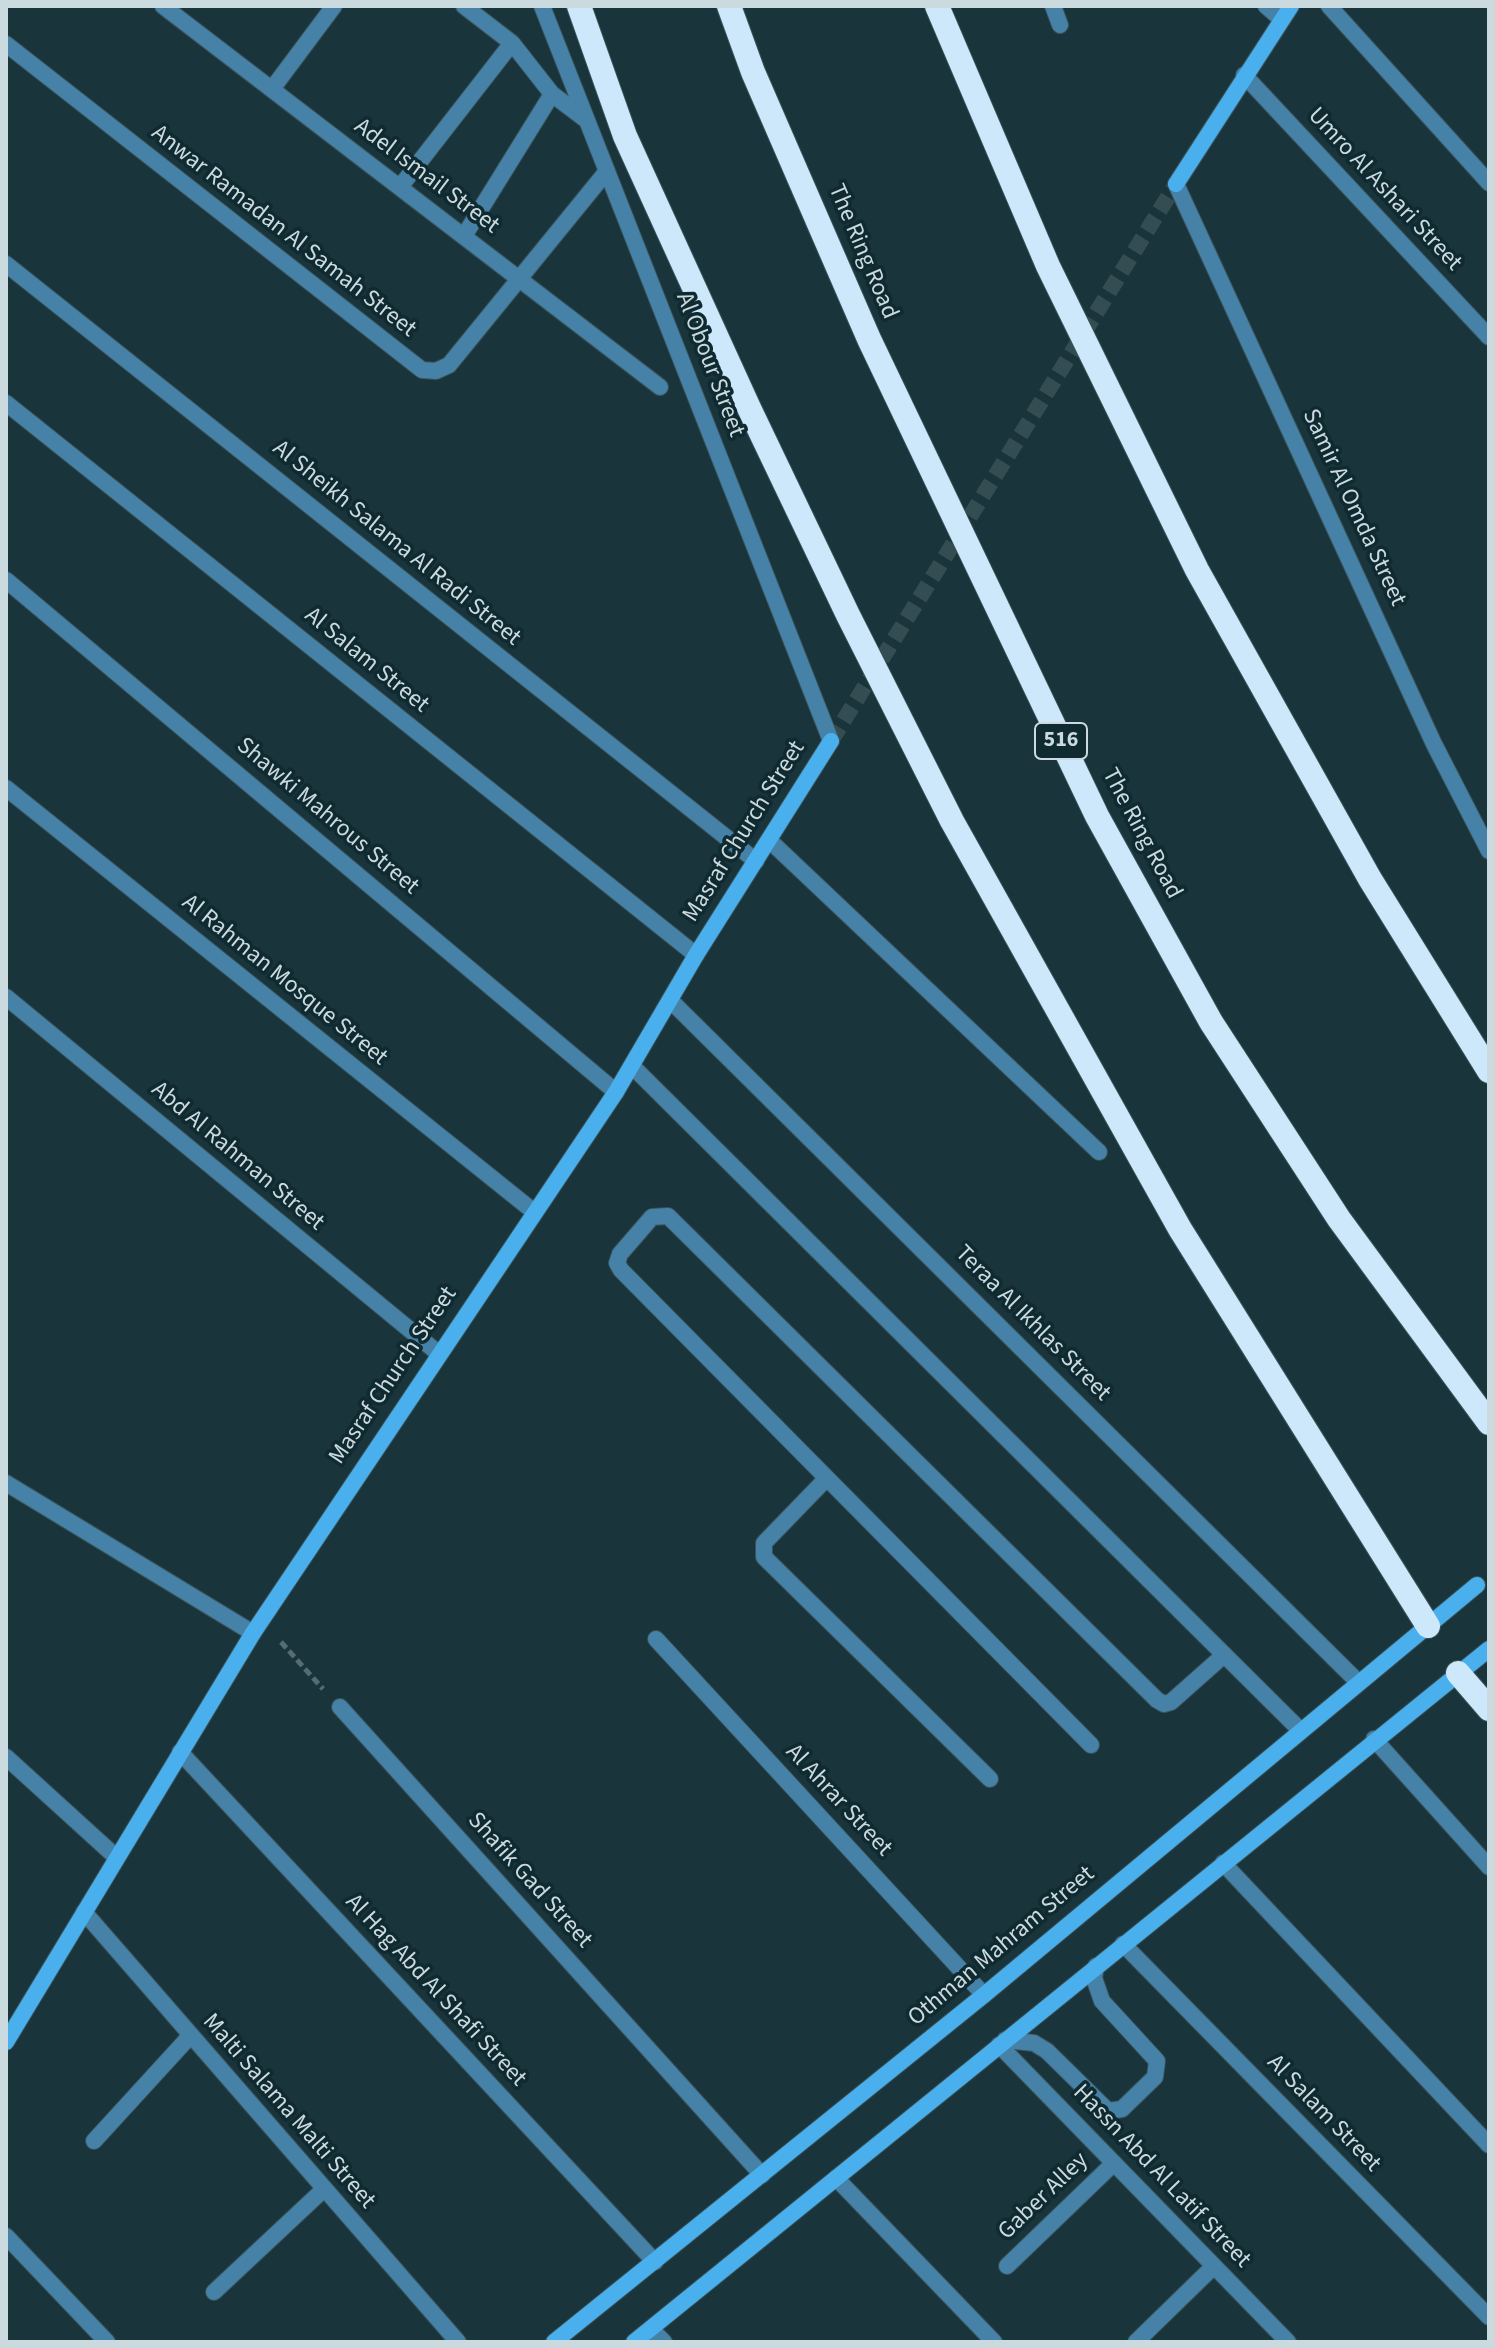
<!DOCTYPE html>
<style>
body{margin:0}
#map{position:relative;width:1495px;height:2348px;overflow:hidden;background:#19343b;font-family:"Source Sans 3",sans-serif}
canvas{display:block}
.frame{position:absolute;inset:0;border:8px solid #cbdade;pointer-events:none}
</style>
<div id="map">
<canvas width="1495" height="2348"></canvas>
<div class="frame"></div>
</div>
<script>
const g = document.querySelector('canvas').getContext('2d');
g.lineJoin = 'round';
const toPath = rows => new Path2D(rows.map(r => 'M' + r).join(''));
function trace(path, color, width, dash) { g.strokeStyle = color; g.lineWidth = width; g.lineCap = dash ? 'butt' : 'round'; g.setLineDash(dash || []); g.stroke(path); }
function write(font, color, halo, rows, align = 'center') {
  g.font = font + ' "Source Sans 3",sans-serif'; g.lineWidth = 7; g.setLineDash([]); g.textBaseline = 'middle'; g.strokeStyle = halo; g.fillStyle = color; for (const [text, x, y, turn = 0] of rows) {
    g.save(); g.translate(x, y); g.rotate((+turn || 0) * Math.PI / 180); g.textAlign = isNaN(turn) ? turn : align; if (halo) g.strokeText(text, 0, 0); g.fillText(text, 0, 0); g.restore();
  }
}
const secondaryTunnel = toPath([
 [831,741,1176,184]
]);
const path = toPath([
 [281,1642,323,1689]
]);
const lane = toPath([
 [826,1479,764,1543,764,1557,990,1779],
 [1091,1745,621,1270,617,1263,620,1254,652,1217,668,1216,1157,1700,1164,1704,1171,1702,1224,1655],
 [1223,1863,1489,2145],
 [1005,2040,1034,2043,1047,2051,1108,2111,1122,2109,1155,2077,1157,2061,1102,2001,1094,1978,1096,1966]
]);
const street = toPath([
 [163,6,660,387],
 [464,6,512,43,552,94,585,119],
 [542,6,831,741],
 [1053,6,1060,25],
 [1266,6,1281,19],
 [1329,6,1489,183],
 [6,44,422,370,436,371,449,365,607,171],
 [1244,75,1489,337],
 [272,89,334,6],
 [1176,184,1434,744,1489,851],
 [400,187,512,43],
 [464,236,552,94],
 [6,264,756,861],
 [6,403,696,955],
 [6,580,616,1092],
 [6,788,533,1211],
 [769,840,1099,1152],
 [6,997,438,1353],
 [671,1001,1358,1682],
 [632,1066,1301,1731],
 [6,1483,253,1633],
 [656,1639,984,1995],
 [340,1707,762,2175],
 [1374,1739,1489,1867],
 [180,1752,655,2262],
 [6,1757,116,1857],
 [84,1912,458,2342],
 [1123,1944,1489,2317],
 [999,2045,1288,2342],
 [94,2141,191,2035],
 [836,2178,994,2342],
 [6,2236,107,2342],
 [1007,2266,1114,2163],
 [214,2292,323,2190],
 [651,2329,664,2342],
 [1136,2342,1214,2266]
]);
const secondary = toPath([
 [1176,184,1291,6],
 [6,2042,253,1633,616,1092,696,955,831,741],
 [554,2342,984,1995,1477,1585],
 [634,2342,1489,1649]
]);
const highway = toPath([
 [579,6,625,136,749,408,848,615,952,821,1180,1229,1428,1626],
 [729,6,753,72,869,339,1097,816,1211,1022,1339,1219,1489,1423],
 [937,6,1048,266,1197,570,1370,879,1489,1071],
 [1458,1673,1489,1709]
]);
const shields = [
 [1061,741,52]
];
const shieldNames = [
 ["516",1061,741]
];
const streetNames = [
 ["Adel Ismail Street",426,177,37],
 ["Umro Al Ashari Street",1384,190,47],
 ["Anwar Ramadan Al Samah Street",283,232,38],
 ["The Ring Road",862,252,67],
 ["Al Obour Street",709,365,69],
 ["Samir Al Omda Street",1353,508,65],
 ["Al Sheikh Salama Al Radi Street",396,544,39],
 ["Al Salam Street",366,661,39],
 ["Shawki Mahrous Street",327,817,40],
 ["Masraf Church Street",745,832,-58],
 ["The Ring Road",1141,834,62],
 ["Al Rahman Mosque Street",284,981,39],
 ["Abd Al Rahman Street",237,1157,40],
 ["Teraa Al Ikhlas Street",1032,1324,45],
 ["Masraf Church Street",394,1376,-56],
 ["Al Ahrar Street",838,1801,47],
 ["Shafik Gad Street",529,1881,48],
 ["Othman Mahram Street",1002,1947,-40],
 ["Al Hag Abd Al Shafi Street",435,1991,47],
 ["Malti Salama Malti Street",288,2112,49],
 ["Al Salam Street",1323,2114,46],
 ["Hassn Abd Al Latif Street",1161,2177,46],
 ["Gaber Alley",1044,2197,-44]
];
trace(secondaryTunnel, '#344d53', 16, [16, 8]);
trace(lane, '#395258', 18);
trace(street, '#395258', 18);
trace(secondary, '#395258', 18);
trace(highway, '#395258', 26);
trace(path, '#556c72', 5, [8, 4]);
trace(lane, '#4682a8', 16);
trace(street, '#4682a8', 16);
trace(secondary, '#49b0ed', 16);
trace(highway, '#cee8fb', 24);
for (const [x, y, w] of shields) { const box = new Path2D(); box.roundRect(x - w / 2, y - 18, w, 36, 6); g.fillStyle = '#0f2a31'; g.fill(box); trace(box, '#cbdade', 2); }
write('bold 22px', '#cbdade', null, shieldNames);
write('24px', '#cbdade', '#0f2a31', streetNames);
</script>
